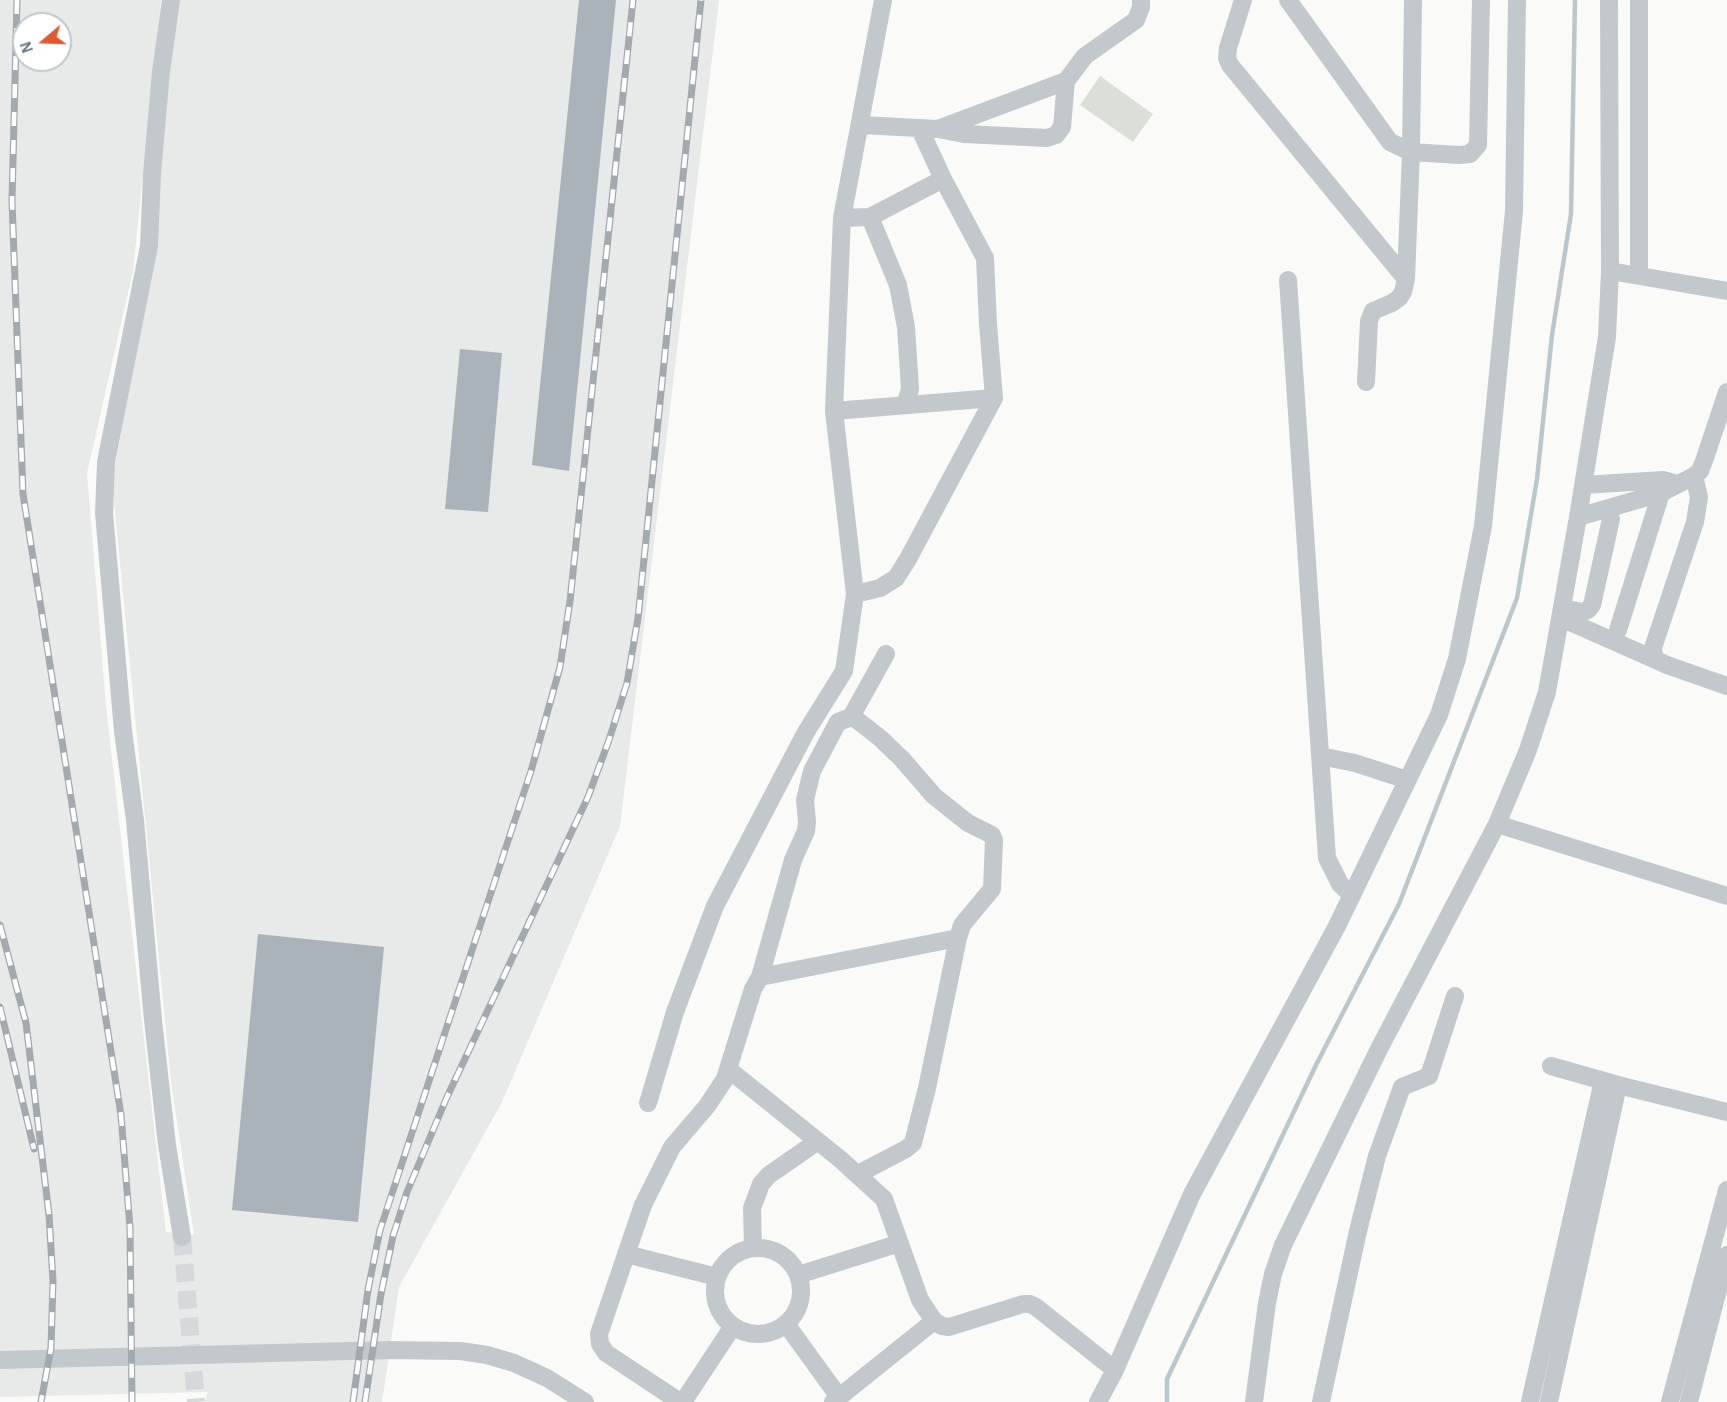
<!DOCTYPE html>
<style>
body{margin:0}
#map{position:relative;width:1727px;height:1402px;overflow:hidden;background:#fafaf8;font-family:"Alegreya Sans",sans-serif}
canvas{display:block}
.north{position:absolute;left:12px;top:12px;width:60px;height:60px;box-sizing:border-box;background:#fff;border:2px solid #c1c8cd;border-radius:50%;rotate:251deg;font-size:16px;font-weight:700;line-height:24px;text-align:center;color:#657683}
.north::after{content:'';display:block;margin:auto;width:21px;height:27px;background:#e4572e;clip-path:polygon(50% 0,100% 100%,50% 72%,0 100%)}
</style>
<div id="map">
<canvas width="1727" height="1402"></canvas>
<div class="north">N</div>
</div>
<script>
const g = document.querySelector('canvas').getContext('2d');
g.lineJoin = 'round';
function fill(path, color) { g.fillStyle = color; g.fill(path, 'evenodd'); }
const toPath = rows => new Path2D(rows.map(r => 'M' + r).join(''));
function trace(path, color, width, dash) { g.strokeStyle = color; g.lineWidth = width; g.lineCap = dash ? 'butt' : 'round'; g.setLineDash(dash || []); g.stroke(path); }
const built = toPath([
 [0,0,161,0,133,271,87,473,106,706,166,1232,194,1235,171,1082,112,482,153,264,176,0,719,0,620,826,502,1102,399,1287,382,1402,205,1402,208,1392,0,1397],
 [24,24,60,24,60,60,24,60]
]);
const green = toPath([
 [1100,76,1153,114,1133,142,1080,105]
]);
const stream = toPath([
 [1167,1402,1167,1379,1316,1065,1399,904,1517,598,1537,479,1552,335,1571,214,1575,0]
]);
const building = toPath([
 [579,0,616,0,569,471,532,465],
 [460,349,502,353,488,512,445,509],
 [258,934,384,947,358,1222,232,1210]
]);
const minorTunnel = toPath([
 [182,1237,196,1402]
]);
const minor = toPath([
 [171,0,161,72,152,174,149,246,106,462,104,513,123,731,135,820,153,1020,167,1145,182,1237],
 [1243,0,1228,48,1227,58,1230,65,1406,279,1411,152,1413,0],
 [1288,0,1390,142,1411,152,1459,155,1470,154,1478,145,1481,0],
 [861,125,938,129,1066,81,1085,56,1136,20,1141,7,1141,0],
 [920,129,943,179],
 [938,129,964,134,1047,138,1056,135,1062,127,1066,81],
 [870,217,898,285,906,327,910,389,905,405],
 [842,218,870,217,943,179,985,258,988,324,994,398,908,559,896,578,880,588,855,594],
 [1610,271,1727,291],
 [1639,276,1639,0],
 [1288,280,1327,858,1340,884,1352,896],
 [1366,382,1369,321,1373,311,1392,303,1399,298,1403,292,1406,279],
 [834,411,994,398],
 [1694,476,1699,497,1695,522,1653,648,1654,655,1656,660,1667,665,1727,686],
 [1584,485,1663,480,1677,484],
 [1578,517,1661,493,1694,476,1700,471,1704,461,1727,392],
 [1562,608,1583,612,1588,610,1592,605,1611,519],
 [1561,618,1656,660],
 [1618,630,1661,493],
 [851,717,886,654],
 [1320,756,1355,763,1407,780],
 [1497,824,1727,896],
 [760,977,958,938],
 [1551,1066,1618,1085,1727,1112],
 [728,1069,753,989,760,977,793,860,806,831,807,822,805,800,812,771,838,722,851,717,857,720,880,738,902,759,934,796,968,823,992,835,994,840,992,889,962,925,958,938,927,1088,913,1143,906,1149,858,1174],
 [648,1103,675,1012,715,906,806,732,844,671,855,594,834,411,842,218,883,0],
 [753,1248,752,1208,761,1184,769,1175,818,1141],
 '715 1291a43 43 0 1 1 86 0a43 43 0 1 1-86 0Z',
 [626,1254,717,1277],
 [798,1275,900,1243],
 [786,1324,839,1397],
 [0,1360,390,1350,460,1351,487,1355,514,1363,547,1378,585,1402],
 [680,1402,606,1353,600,1344,599,1334,643,1205,672,1147,707,1106,725,1079,728,1069,840,1159,884,1199,920,1300,934,1321,942,1326,949,1327,1023,1304,1030,1304,1036,1307,1115,1370],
 [683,1402,733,1326],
 [833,1402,934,1321],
 [1098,1402,1115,1370,1192,1194,1337,926,1439,715,1457,659,1483,526,1514,211,1517,0],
 [1254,1402,1267,1303,1273,1274,1283,1245,1379,1049,1497,824,1528,750,1547,692,1578,517,1607,337,1610,271,1609,0],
 [1321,1402,1358,1231,1377,1156,1402,1087,1429,1076,1455,996],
 [1530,1402,1603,1081],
 [1549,1402,1618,1085],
 [1670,1402,1727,1190],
 [1689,1402,1727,1255]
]);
const rail = toPath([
 [17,0,12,201,23,494,121,1115,130,1228,132,1402],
 [0,925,26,1023,49,1215,53,1281,51,1348,41,1402],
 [0,1007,34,1149],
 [353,1402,368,1290,380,1230,531,771,560,667,570,601,633,0],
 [365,1402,381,1294,393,1236,407,1192,447,1097,588,797,609,740,627,683,638,618,701,0]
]);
fill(built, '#e8e9e9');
fill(green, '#dadfd7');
trace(stream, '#bbc7cb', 4.5);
fill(building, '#aab3b9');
trace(minorTunnel, '#d5d9db', 18, [18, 9]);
trace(minor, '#c3c8cc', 18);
trace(rail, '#a2aab0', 7);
trace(rail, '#fff', 4.5, [14]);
</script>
